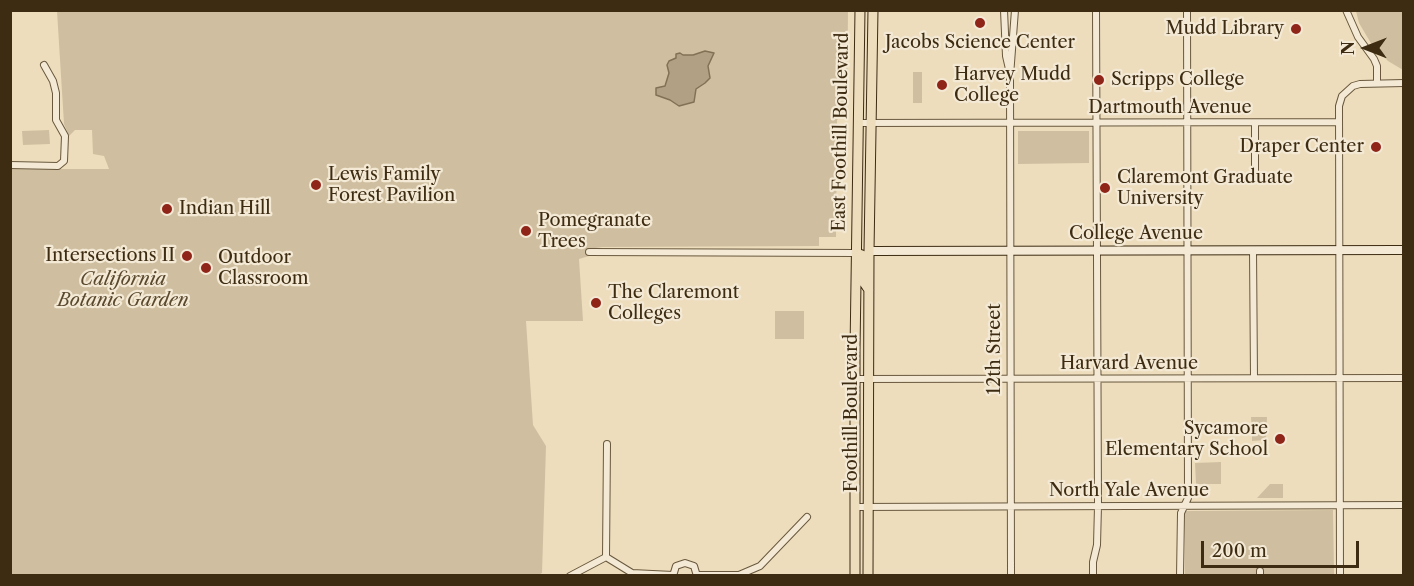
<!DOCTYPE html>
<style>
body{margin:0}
#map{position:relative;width:1414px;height:586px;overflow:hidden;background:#edddbd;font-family:"Libre Caslon Text",serif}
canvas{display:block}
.frame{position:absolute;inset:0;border:12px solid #3d2b12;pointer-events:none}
.north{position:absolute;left:1336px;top:18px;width:60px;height:60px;-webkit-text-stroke:4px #f3e9d4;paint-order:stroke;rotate:270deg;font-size:16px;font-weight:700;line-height:24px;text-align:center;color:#3d2b12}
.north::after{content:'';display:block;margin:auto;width:21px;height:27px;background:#3d2b12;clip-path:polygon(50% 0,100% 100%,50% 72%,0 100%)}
.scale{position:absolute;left:1201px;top:541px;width:158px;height:27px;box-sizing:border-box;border:3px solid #3d2b12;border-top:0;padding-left:8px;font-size:18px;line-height:21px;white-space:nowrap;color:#3d2b12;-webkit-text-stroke:4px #f3e9d4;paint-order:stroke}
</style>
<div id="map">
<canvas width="1414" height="586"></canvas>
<div class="frame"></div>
<div class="north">N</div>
<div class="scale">200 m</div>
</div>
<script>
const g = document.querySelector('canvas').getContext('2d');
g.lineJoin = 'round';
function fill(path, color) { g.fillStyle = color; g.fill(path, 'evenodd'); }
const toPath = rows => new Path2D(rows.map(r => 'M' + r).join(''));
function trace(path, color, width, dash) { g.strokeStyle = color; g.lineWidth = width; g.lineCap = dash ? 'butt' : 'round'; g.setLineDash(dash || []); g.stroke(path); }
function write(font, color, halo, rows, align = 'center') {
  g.font = font + ' "Libre Caslon Text",serif'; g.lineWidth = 4.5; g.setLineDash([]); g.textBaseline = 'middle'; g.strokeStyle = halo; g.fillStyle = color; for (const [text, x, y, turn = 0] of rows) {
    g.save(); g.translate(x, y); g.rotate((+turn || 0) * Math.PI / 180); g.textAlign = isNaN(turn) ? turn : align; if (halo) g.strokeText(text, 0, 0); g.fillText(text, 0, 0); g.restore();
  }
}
const green = toPath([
 [57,11,848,11,847,111,837,120,836,237,819,237,819,246,602,247,589,249,589,256,579,259,583,321,526,321,533,425,546,446,542,573,538,575,11,576,11,169,109,169,104,156,93,154,92,130,75,130,69,136,64,124],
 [1356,11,1403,11,1403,70,1388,61,1372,45,1359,23],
 [913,72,922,72,922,103,913,103],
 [49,130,50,144,23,145,22,131],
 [1018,131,1089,131,1089,163,1018,164],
 [775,311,804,311,804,339,775,339],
 [1251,417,1267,417,1266,440,1252,441,1252,434,1256,434,1252,433],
 [1221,462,1221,484,1196,484,1195,463],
 [1270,484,1283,484,1283,498,1257,498],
 [1333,510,1334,575,1185,575,1185,511]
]);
const water = toPath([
 [705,51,714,53,708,66,710,78,705,83,696,89,694,102,679,106,670,100,656,95,656,88,665,86,669,73,667,65,669,61,676,58,676,54,680,53,683,55,693,55,705,51]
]);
const street = toPath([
 [1004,10,1006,56,1009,69],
 [1346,10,1358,37,1374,59,1377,66,1377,83],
 [858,123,1338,122],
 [10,165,58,166,64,161,65,136,56,120,56,93,53,81,44,65],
 [1255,179,1255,123],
 [1253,250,1254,378],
 [589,252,856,253],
 [855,379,1404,378],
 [855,507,1404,505],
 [606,557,607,444],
 [1260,571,1260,576],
 [698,575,739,575,760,566,807,517],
 [570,576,606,557,632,573,673,575],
 [673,576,676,566,685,563,694,566,697,576],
 [1011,576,1010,76,1015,10],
 [1093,576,1093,562,1097,545,1098,506,1096,10],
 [1180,576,1181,513,1188,498,1187,10],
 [1340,576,1339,106,1342,96,1353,86,1360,84,1404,83]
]);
const secondary = toPath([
 [869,251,1404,250]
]);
const primary = toPath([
 [856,253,862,255,863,281,869,290],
 [855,576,855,350,860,10],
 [868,576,869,251,873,10]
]);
const markers = [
 [980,23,6,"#8f2418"],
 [1296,29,6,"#8f2418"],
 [1099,80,6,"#8f2418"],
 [942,85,6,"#8f2418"],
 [1376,147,6,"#8f2418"],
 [316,185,6,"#8f2418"],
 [1105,188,6,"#8f2418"],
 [167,209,6,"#8f2418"],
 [526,231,6,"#8f2418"],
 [187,256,6,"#8f2418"],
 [206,268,6,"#8f2418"],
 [596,303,6,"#8f2418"],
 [1280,439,6,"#8f2418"]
];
const poiNames = [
 ["Mudd Library",1284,29,"right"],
 ["Jacobs Science Center",980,43,"center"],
 ["Harvey Mudd",954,75],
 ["College",954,96],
 ["Scripps College",1111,80],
 ["Draper Center",1364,147,"right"],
 ["Lewis Family",328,175],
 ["Forest Pavilion",328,196],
 ["Claremont Graduate",1117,178],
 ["University",1117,199],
 ["Indian Hill",179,209],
 ["Pomegranate",538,221],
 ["Trees",538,242],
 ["Intersections II",175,256,"right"],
 ["Outdoor",218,258],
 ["Classroom",218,279],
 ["The Claremont",608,293],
 ["Colleges",608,314],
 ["Sycamore",1268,429,"right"],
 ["Elementary School",1268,450,"right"]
];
const streetNames = [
 ["Dartmouth Avenue",1170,108],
 ["East Foothill Boulevard",841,132,-89],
 ["College Avenue",1136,234],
 ["12th Street",995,349,-90],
 ["Harvard Avenue",1129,364],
 ["Foothill Boulevard",852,413,-90],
 ["North Yale Avenue",1129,491]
];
const parkNames = [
 ["California",123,280],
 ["Botanic Garden",123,301]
];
fill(green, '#cfbfa0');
fill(water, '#b1a083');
trace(water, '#837156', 1.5);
trace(street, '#69583d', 8);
trace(secondary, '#3d2b12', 10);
trace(primary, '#3d2b12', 11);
trace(street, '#f3e9d4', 6);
trace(secondary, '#f3e9d4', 8);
trace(primary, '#edddbd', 9);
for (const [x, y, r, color] of markers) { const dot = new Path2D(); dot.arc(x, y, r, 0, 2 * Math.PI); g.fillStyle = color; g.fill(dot); trace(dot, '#f3e9d4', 2); }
write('18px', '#3d2b12', '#f3e9d4', poiNames, 'left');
write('18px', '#3d2b12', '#f3e9d4', streetNames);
write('italic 18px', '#5a492e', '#f3e9d4', parkNames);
</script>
